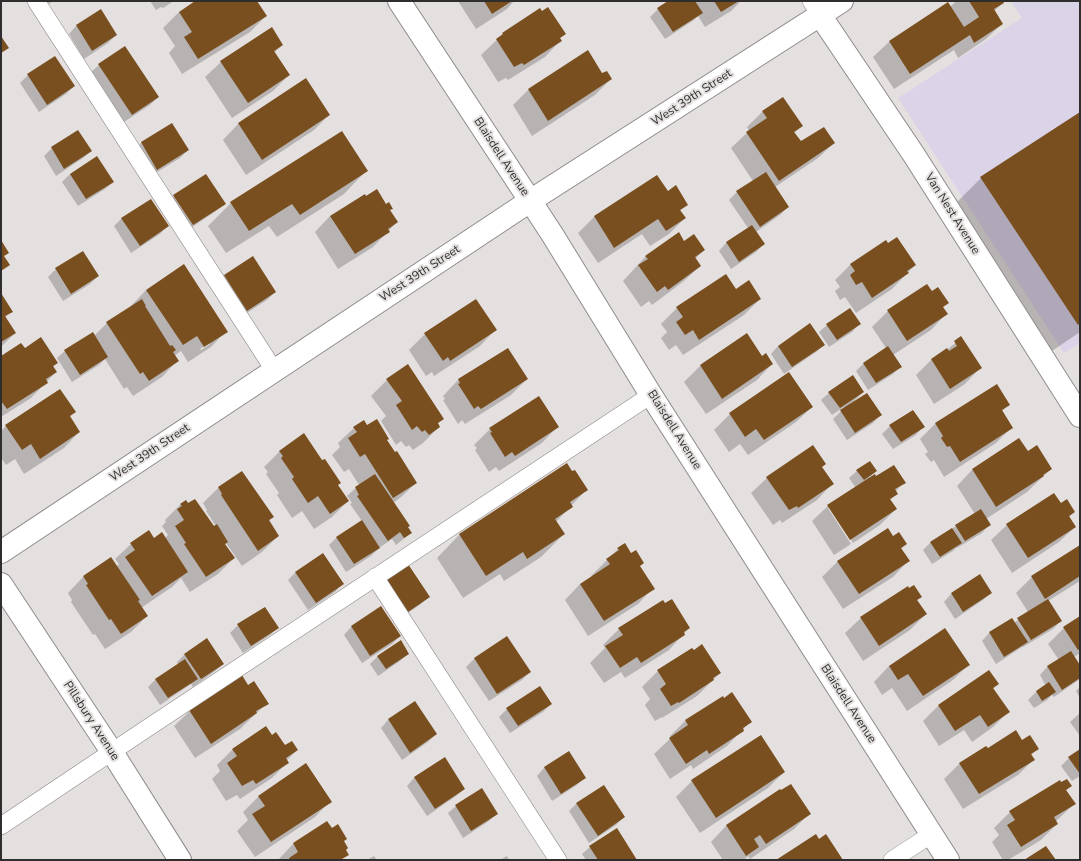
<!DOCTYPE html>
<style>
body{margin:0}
#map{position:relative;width:1081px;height:861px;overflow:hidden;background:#e4e0df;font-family:"Nunito Sans",sans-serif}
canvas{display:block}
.frame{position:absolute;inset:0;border:2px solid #2f2d2d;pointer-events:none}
</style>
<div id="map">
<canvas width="1081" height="861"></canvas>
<div class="frame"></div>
</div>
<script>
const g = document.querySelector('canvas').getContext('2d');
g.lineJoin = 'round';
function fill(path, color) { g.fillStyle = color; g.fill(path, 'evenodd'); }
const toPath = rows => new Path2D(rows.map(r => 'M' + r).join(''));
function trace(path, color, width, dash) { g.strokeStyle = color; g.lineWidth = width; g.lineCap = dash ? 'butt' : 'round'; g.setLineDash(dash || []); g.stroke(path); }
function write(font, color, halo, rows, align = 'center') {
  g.font = font + ' "Nunito Sans",sans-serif'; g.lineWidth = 4; g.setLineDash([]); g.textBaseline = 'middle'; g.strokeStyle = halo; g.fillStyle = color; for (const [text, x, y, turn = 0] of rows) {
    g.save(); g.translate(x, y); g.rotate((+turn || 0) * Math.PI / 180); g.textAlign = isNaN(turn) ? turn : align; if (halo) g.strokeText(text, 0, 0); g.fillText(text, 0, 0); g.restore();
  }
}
const commercial = toPath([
 [1011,1,1080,1,1080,343,1064,353,898,98,1022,18]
]);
const shadow = toPath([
 [47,1,53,1,49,4],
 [150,1,174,1,163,8,161,7,156,10],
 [197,1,256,1,266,16,250,32,182,74,169,53,175,46,163,28,179,12],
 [458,1,514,1,507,9,476,29],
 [670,1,741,1,731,11,705,27,698,16,694,20,665,39,650,17,658,9],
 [956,1,1002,1,1003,3,994,11,1002,24,986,39,958,58,954,50,894,89,873,57,889,42,948,3,950,7],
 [100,11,116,35,108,43,84,59,69,34,76,26],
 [503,34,564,34,559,39,560,41,545,57,508,80,506,78,498,82,481,55],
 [282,45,274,53,289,75,273,91,232,118,205,77,221,62],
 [99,65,158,97,150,105,124,122,91,72],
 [28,75,74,86,66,94,39,112,20,83],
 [602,75,611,79,595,95,532,136,513,105,529,89],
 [306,80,329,115,314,130,246,175,223,140,238,124],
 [782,98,801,126,794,133,801,143,834,143,818,158,775,187,788,207,780,215,756,232,764,244,756,252,731,269,719,251,726,243,748,228,729,200,737,192,753,181,731,148,749,131,747,127,762,112],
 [1080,113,1080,332,1049,353,952,207,981,178],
 [172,124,188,150,180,158,149,177,134,151,141,143],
 [52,148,91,151,83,158,56,176,44,156],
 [97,157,113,182,105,189,78,206,62,182,70,174],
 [366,171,344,194,277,237,269,226,226,253,208,226,231,203],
 [657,176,667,192,687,204,680,211,685,218,669,234,650,246,642,234,598,263,578,233,594,217],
 [174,196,224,204,216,211,185,232,166,204],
 [365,197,392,208,389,211,397,222,373,247,338,269,315,232,330,216],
 [122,218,167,226,160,234,131,253,114,226],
 [684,242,704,250,695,259,700,266,684,281,652,305,649,301,641,307,623,281,646,256],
 [888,244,915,265,892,289,856,313,845,297,840,300,835,291,840,287,835,280,851,264],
 [56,269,98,276,90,284,63,301,48,277],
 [224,275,275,292,267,300,239,318,217,283],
 [927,285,946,314,931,330,893,355,901,366,893,374,868,390,856,371,863,364,886,348,872,327,888,311],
 [146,290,226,331,211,347,188,362,181,351,174,356,177,361,162,377,133,396,127,387,124,389,105,359,99,365,72,382,57,358,65,351,94,336,107,323,132,307,131,306],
 [210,342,210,344,201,350,200,349],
 [735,290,760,299,744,315,683,355,676,345,669,350,661,338,667,332,661,324,677,308],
 [1,295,11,311,5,318,15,333,1,347],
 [859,324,852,332,829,347,819,332,827,325],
 [495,330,480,346,434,376,432,372,426,376,409,350,425,334],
 [747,335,762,357,772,364,757,380,706,414,684,382,700,366],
 [961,338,980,368,965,384,934,404,916,375,931,360,947,350],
 [824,345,816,352,784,374,771,354,778,346],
 [507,349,527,379,511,395,465,424,462,420,458,424,443,400,445,399,443,396,458,380],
 [24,350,57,363,53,367,56,372,31,398,1,417,1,357],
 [387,380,443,419,437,424,439,427,423,443,413,450,409,445,406,447,401,441,396,445,381,421,386,416,371,396],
 [863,392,852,403,880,415,873,423,847,440,833,419,844,408,844,407,832,415,821,400,829,393],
 [1009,404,1002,411,1012,427,996,443,944,477,934,460,931,462,925,454,928,452,920,439,935,424],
 [812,407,796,422,748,455,740,444,729,452,714,430,730,414],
 [74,412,69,417,79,432,64,448,24,474,15,459,6,465,1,458,1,431,6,426],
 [890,426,923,427,916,435,893,449,882,434],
 [367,427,386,441,416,483,400,498,393,503,411,533,396,545,392,539,379,548,371,556,346,572,329,545,337,537,362,521,350,504,352,503,347,496,359,485,349,469,344,472,332,455,340,447,338,443,354,428],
 [557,427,542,443,499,471,496,467,489,472,475,450,477,448,474,445,490,429],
 [1019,440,1027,453,1051,469,1027,492,986,519,989,525,982,533,957,548,957,547,953,551,932,564,923,550,931,542,975,514,957,486,972,470],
 [280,451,337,485,348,501,332,517,314,529,302,511,292,518,277,495,279,493,266,474,268,472,264,467],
 [567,465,587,489,556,522,564,534,541,557,504,581,500,574,463,598,437,558,459,535],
 [821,468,832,484,817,500,782,523,780,520,773,525,751,493,767,478],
 [857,471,876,471,869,478,904,482,895,492,897,494,890,500,896,509,880,525,853,543,831,508,828,508,851,544,834,555,812,521,828,506,856,488,849,478],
 [218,488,273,517,268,522,278,536,262,552,242,566,226,543,224,545,234,558,218,574,190,592,181,578,172,587,141,608,147,616,131,632,105,649,95,634,93,635,71,602,72,600,68,593,83,577,111,559,116,567,119,564,115,559,131,544,165,538,168,535,162,526,166,522,165,520,181,504,213,528,216,526,206,511,207,510,203,503],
 [1074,512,1069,517,1075,527,1059,542,1012,573,991,540,1007,525],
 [893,538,906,544,901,549,908,561,893,577,843,609,822,577,838,561],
 [1080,546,1080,581,1048,601,1061,621,1053,629,1023,647,1022,647,996,664,982,641,989,633,1012,619,1014,623,1028,612,1016,593,1032,577],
 [618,549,639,567,653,588,638,604,588,636,565,600,580,584,592,577,591,576],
 [296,572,342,584,335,592,308,610,288,580],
 [980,575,991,593,983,600,955,619,944,602,951,594],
 [379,588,429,596,421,604,399,619],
 [920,597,917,600,926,614,910,630,863,661,845,633,861,618],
 [663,601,689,628,669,650,625,678,621,672,604,683,590,663,605,648,603,645,619,629],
 [381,607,400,636,392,644,362,663,344,635,351,627],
 [265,608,277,628,270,635,243,653,230,633,238,625],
 [1080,617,1080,653,1074,657,1080,667,1080,679,1054,697,1052,695,1047,700,1034,708,1028,700,1036,692,1046,686,1040,675,1047,667,1059,660,1048,644,1064,628],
 [945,629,969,664,953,680,907,711,892,688,882,695,874,682,889,666],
 [507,638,530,672,522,680,489,701,466,667,474,659],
 [408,653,400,661,378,676,370,664,378,656],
 [184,655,223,664,215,671,193,687,191,684,160,705,148,687,156,679,178,665,177,662],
 [658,671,720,673,697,696,662,718,662,717,655,721,645,705,650,699,642,687],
 [998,684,993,689,1008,712,993,727,972,742,964,730,939,746,923,721,938,706],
 [248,686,267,703,240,729,195,758,174,726,190,711],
 [1080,687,1080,698,1076,691],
 [415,703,436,734,428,742,402,760,381,728,388,720],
 [551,704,543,712,510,733,499,717,507,709],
 [1080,713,1080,736,1070,722],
 [685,721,750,722,727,746,693,769,691,765,670,779,654,754,671,738,670,736],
 [266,728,272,736,284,747,297,750,286,761,287,763,272,778,240,799,237,795,226,801,212,779,220,771,217,765,232,750],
 [760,736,784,772,768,788,700,833,676,797,692,781],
 [1022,741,1037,749,1031,755,1033,760,1018,775,963,809,944,779,960,763,988,750],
 [1080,751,1080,776,1072,781,1061,766,1069,758],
 [569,753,585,777,577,785,552,801,537,776,544,768],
 [444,759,464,789,456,796,427,816,407,786,414,778],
 [306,765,330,801,315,817,255,857,237,831,248,820,243,812,258,797],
 [1061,784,1070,786,1066,790,1074,804,1055,822,1057,824,1041,840,1008,860,1003,860,992,842,999,835,994,828,1010,812],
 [780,790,809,814,794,829,750,859,748,856,744,860,723,860,711,842,726,826],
 [577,803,624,817,616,825,589,843,569,811],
 [456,806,497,813,489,821,463,838,448,813],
 [327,823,343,842,345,850,347,854,342,860,278,860,293,844],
 [590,847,636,860,586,860,582,854],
 [374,856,377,860,367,860],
 [507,856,509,860,500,860]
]);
const building = toPath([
 [195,1,257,1,267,16,198,59,184,37,192,32,179,12],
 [484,1,512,1,492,14],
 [668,1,695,1,703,13,673,32,657,8],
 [714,1,739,1,721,12],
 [969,1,1003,1,1004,3,994,9,1003,24,974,43,970,35,910,74,889,41,948,2,964,27,979,17],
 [548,7,566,34,560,38,562,41,524,65,522,63,514,67,496,39,503,34,502,33,540,8,542,11],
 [101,9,117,35,92,51,76,25],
 [272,27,283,45,274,51,290,75,248,103,220,61],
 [1,36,9,48,1,53],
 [125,46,159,97,132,115,98,64],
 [588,50,602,73,607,71,612,79,548,121,528,89],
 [55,56,75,86,47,105,27,74],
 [306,78,330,115,262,160,238,123],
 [783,97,803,126,794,132,801,141,824,127,835,143,779,181,746,132,767,118,762,111],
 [1080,112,1080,323,1078,325,980,177],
 [172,123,189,150,157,170,141,142],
 [78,130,92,151,64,169,51,147],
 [342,131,368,171,300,215,292,204,249,231,230,202],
 [97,156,114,182,86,199,70,174],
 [766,172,789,207,760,227,736,191],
 [206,174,226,204,193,225,173,195],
 [657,175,668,191,676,185,688,205,680,210,686,218,666,231,658,219,614,248,594,216],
 [377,189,386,204,389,202,393,209,390,210,398,222,388,229,390,232,355,254,330,216,365,194,366,196],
 [151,199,169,226,140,246,121,218],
 [752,225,765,244,739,262,726,242],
 [679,232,684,241,694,234,705,250,695,257,701,266,668,290,665,286,657,292,638,265,648,259,645,256],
 [897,237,916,265,907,271,909,273,872,298,862,282,856,285,850,275,855,271,850,264,886,240,888,243],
 [1,240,9,253,4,256,10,265,1,271],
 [83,251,99,276,71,294,55,268],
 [253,256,276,292,247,311,224,275],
 [184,264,228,332,204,347,197,336,183,345,146,290],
 [726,274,736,289,749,280,761,299,699,340,693,330,685,335,676,322,683,317,676,307],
 [927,284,932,291,938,287,949,303,943,307,948,314,907,341,887,310],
 [1,293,13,312,5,316,16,333,1,342],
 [142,299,146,306,145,306,170,346,172,345,176,350,173,352,179,361,149,381,143,372,140,374,106,322],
 [476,299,497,330,450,361,448,357,443,361,424,333],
 [850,308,861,324,837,340,826,324],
 [810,323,825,345,792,367,778,346],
 [93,332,108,357,80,375,64,350],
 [747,333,762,356,766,353,773,364,722,399,700,365],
 [961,336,982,368,950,389,931,359,947,348,949,351,957,346,954,341],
 [41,337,58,363,53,366,57,372,46,379,48,383,7,409,1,401,1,356,21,343,25,348],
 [888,346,902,367,876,383,863,363],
 [508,348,528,379,481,409,478,406,474,409,458,384,460,383,458,379],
 [408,364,444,419,438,423,440,427,429,435,425,430,422,432,417,426,412,430,396,405,402,401,386,379],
 [789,372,813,407,764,440,756,429,745,437,729,413],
 [853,375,864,392,840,408,828,392],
 [997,384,1010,405,1002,410,1013,428,960,462,950,446,947,447,941,438,943,436,935,423],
 [60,389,76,412,70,416,80,432,40,459,31,444,22,450,5,425],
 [867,393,882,415,855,433,840,410],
 [539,396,559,427,515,456,512,452,505,457,490,433,492,432,489,428],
 [913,410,925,427,901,442,889,425],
 [377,419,389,439,387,440,395,452,397,451,417,483,393,498,365,454,360,457,348,438,357,432,353,427,364,420,367,425],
 [304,433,322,460,325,459,341,483,338,485,349,501,330,514,318,496,308,503,292,479,294,477,281,458,283,456,279,451],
 [1019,438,1028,451,1037,445,1052,469,1043,475,1044,476,996,507,972,469],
 [813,445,826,464,822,467,834,484,798,508,797,506,789,510,766,477],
 [870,461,877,471,864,480,856,470],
 [567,463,572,471,575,470,588,490,570,502,573,507,555,519,565,534,527,559,523,552,486,576,459,534],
 [894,465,906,483,895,489,898,494,890,499,897,509,850,540,827,505,875,474,876,476],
 [242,471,274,517,269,520,279,536,258,551,221,495,222,494,218,487],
 [375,474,410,526,408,527,412,533,404,538,400,532,388,541,357,496,359,495,355,487],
 [1054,493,1061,503,1067,499,1075,512,1069,516,1076,527,1028,558,1006,524],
 [195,499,214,526,217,524,228,542,225,544,235,558,206,577,184,544,186,543,175,526,184,520,177,509,182,506,180,504,186,500,188,503],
 [981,509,991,525,965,541,955,525],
 [362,520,380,548,354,564,336,537],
 [888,528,893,536,899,532,907,544,901,548,910,561,859,594,837,561],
 [952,528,962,543,940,557,930,542],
 [149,530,154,538,162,532,188,572,152,596,125,557,135,550,130,543],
 [625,543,631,553,636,550,644,563,640,566,655,589,604,621,580,584,610,564,606,559,619,550,617,548],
 [1080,545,1080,576,1045,599,1031,576],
 [323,553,344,584,316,603,295,572],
 [111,557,140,600,138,601,148,616,121,634,111,619,109,620,86,585,88,584,83,576],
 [408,564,430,597,408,612,386,579],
 [980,574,992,593,963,612,951,593],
 [914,585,922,597,917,600,927,614,879,646,860,617,908,586,909,588],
 [672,599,690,628,684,632,685,635,641,663,637,657,620,668,605,646,623,635,618,628,663,600,665,603],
 [1048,599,1062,621,1031,640,1017,618],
 [381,606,401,636,370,656,351,626],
 [265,607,279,628,251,646,237,624],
 [1080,616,1080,649,1078,650,1063,627],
 [1012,618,1028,642,1004,657,989,632],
 [945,628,970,665,923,696,908,674,898,680,889,666],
 [507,636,531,672,497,694,474,658],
 [207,638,224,664,201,679,184,654],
 [401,640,409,654,386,669,377,656],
 [702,644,721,673,713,678,714,680,679,703,678,702,671,706,660,689,666,684,657,670,692,648,694,650],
 [1071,651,1080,665,1080,678,1062,690,1047,666],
 [185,659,198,679,168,698,155,679],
 [989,670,999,684,993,688,1010,712,988,727,980,715,955,731,938,705],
 [242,675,248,685,254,681,269,704,256,711,257,713,211,744,189,710],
 [1049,682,1056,692,1042,701,1036,691],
 [540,686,552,704,518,726,506,708],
 [732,692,752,722,743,728,744,731,709,754,707,750,686,764,669,738,688,725,685,720,723,696,724,698],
 [415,701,437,734,410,753,388,719],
 [266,726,272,735,276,732,285,745,292,741,298,750,286,758,289,763,256,784,253,780,242,786,227,763,237,756,232,749],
 [1016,730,1022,740,1030,735,1039,749,1031,754,1035,760,979,794,959,763,986,746,988,748],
 [761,735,785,772,716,818,691,780],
 [1080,749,1080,774,1068,757],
 [569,751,586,778,561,794,544,767],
 [445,757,465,789,435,809,414,777],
 [306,763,332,802,271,842,252,814,265,806,258,796],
 [1067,779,1072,786,1066,790,1076,804,1054,817,1058,824,1021,847,1007,825,1015,820,1009,811,1060,780,1061,782],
 [791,784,811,814,766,844,760,835,754,839,759,847,746,856,726,825,780,789,781,790],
 [604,785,625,817,598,836,576,803],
 [482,788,498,814,471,831,455,805],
 [327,821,332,828,338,824,347,839,344,841,348,848,346,850,349,855,340,860,290,860,289,858,298,852,293,843],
 [617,828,637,860,598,860,589,846],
 [816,834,819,839,826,834,843,860,776,860],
 [1046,846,1056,860,1024,860]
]);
const service = toPath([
 [36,1,274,370],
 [811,1,820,15],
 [375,577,558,860],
 [1,826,146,729,651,395],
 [892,860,932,834]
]);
const minor = toPath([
 [399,1,552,234,651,395,948,860],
 [820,15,914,155,1080,416],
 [1,552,530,201,842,1],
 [1,584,112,752,180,860]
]);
const streetNames = [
 ["West 39th Street",692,98,-33],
 ["Blaisdell Avenue",501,157,57],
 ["Van Nest Avenue",952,214,58],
 ["West 39th Street",420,274,-33],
 ["Blaisdell Avenue",674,430,58],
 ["West 39th Street",150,453,-34],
 ["Blaisdell Avenue",848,704,57],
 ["Pillsbury Avenue",91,721,57]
];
fill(commercial, '#dbd3e8');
fill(shadow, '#0003');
fill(building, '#7a4f1f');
trace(service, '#8f8b8a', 18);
trace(minor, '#8f8b8a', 24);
trace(service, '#fff', 17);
trace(minor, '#fff', 22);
write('12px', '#2f2d2d', '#e4e0df', streetNames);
</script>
